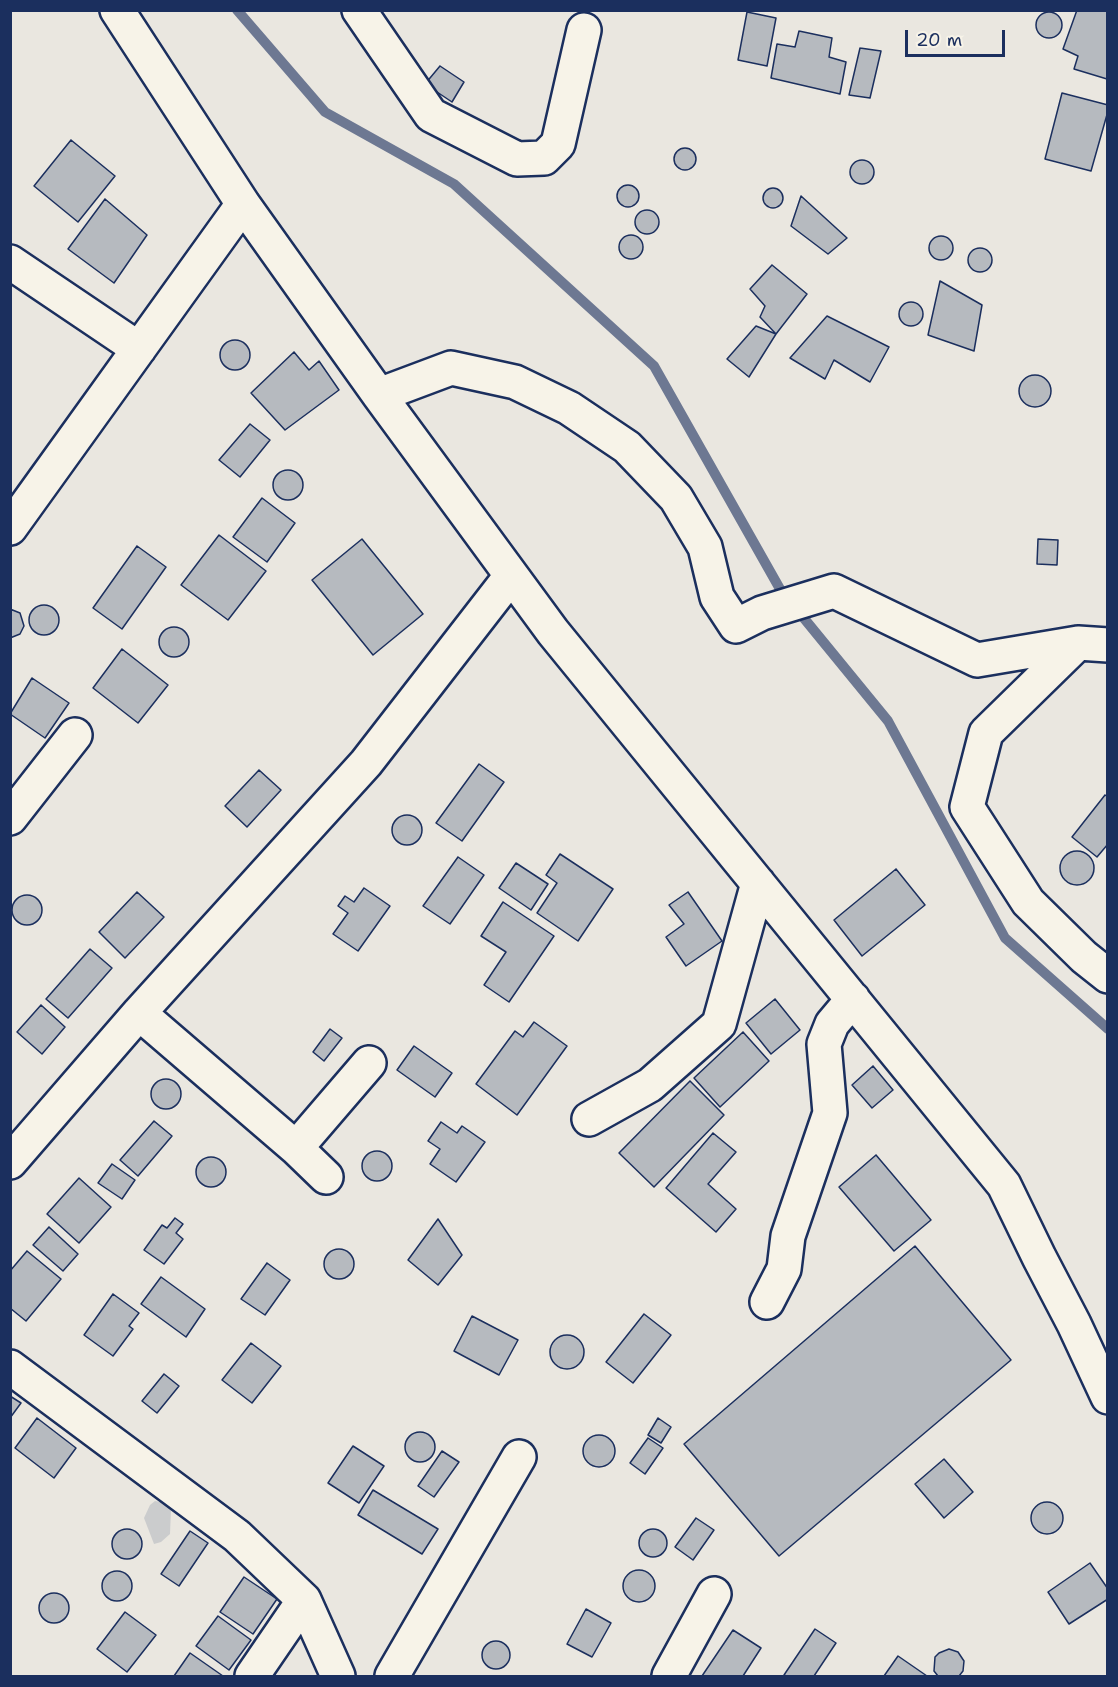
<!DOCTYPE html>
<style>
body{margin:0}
#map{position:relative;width:1118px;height:1687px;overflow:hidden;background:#eae7e0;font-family:"Shantell Sans",sans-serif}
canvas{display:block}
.frame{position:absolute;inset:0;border:12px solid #1b2f5e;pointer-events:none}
.scale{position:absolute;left:905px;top:30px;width:100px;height:27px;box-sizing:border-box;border:3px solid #1b2f5e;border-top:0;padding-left:8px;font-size:18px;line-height:21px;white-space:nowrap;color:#1b2f5e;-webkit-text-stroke:4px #f7f3e8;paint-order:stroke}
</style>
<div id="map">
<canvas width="1118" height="1687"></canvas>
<div class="frame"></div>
<div class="scale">20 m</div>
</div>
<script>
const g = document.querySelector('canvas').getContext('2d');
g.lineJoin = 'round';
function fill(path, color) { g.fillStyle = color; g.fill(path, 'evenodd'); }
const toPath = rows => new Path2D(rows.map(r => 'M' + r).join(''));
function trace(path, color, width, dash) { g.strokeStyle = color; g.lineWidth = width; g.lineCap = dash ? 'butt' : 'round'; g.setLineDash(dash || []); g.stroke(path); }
const green = toPath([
 [155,1501,165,1503,171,1509,170,1534,161,1542,154,1544,144,1518,150,1505]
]);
const stream = toPath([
 [237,10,325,112,454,184,654,366,780,589,888,721,1005,938,1108,1029]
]);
const building = toPath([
 [1077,10,1108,10,1107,79,1074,69,1078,56,1063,49,1077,10],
 '1036 25a13 13 0 1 1 26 0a13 13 0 1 1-26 0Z',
 [747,12,776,18,767,66,738,60,747,12],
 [799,31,832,38,829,57,846,62,840,94,771,78,777,44,795,47,799,31],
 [860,48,881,51,870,98,849,95,860,48],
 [440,66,464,82,452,102,425,84,440,66],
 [1062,93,1108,105,1108,111,1091,171,1045,159,1062,93],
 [71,140,115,176,78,222,34,186,71,140],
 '674 159a11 11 0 1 1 22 0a11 11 0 1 1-22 0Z',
 '850 172a12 12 0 1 1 24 0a12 12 0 1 1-24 0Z',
 '617 196a11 11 0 1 1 22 0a11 11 0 1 1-22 0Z',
 '763 198a10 10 0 1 1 20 0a10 10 0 1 1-20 0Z',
 [801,196,847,238,828,254,791,226,801,196],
 [105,199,147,235,114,283,68,249,105,199],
 '635 222a12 12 0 1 1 24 0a12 12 0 1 1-24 0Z',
 '619 247a12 12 0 1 1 24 0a12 12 0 1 1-24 0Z',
 '929 248a12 12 0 1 1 24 0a12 12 0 1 1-24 0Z',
 '968 260a12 12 0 1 1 24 0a12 12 0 1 1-24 0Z',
 [772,265,807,294,776,334,760,317,765,306,750,289,772,265],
 [940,281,982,305,974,351,928,335,940,281],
 '899 314a12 12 0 1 1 24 0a12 12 0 1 1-24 0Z',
 [827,316,889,347,870,382,834,360,825,379,790,358,827,316],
 [756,326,776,334,749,377,727,359,756,326],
 '220 355a15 15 0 1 1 30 0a15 15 0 1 1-30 0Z',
 [294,352,309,370,319,361,339,390,285,430,251,393,294,352],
 '1019 391a16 16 0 1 1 32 0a16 16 0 1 1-32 0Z',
 [250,424,270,440,240,477,219,460,250,424],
 '273 485a15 15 0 1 1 30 0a15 15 0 1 1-30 0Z',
 [262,498,295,523,267,562,233,537,262,498],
 [219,535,266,571,228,620,181,585,219,535],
 [362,539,423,614,373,655,312,580,362,539],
 [1038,539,1058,540,1057,565,1037,564,1038,539],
 [137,546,166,567,122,629,93,608,137,546],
 '29 620a15 15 0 1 1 30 0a15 15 0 1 1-30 0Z',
 [10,609,20,613,24,626,20,634,10,638,10,609],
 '159 642a15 15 0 1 1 30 0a15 15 0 1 1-30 0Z',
 [122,649,168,685,138,723,93,688,122,649],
 [32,678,69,703,45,738,10,714,32,678],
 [479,764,504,782,462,841,436,823,479,764],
 [259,770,281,790,247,827,225,806,259,770],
 [1105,795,1108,797,1108,844,1097,857,1072,837,1105,795],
 '392 830a15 15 0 1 1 30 0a15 15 0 1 1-30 0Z',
 '1060 868a17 17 0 1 1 34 0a17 17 0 1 1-34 0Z',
 [560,854,613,889,578,941,537,913,557,883,546,875,560,854],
 [458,857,484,875,450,924,423,906,458,857],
 [516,863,548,884,531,910,499,888,516,863],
 [896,869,925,905,862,956,834,920,896,869],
 [364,888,390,906,358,951,333,934,348,913,338,906,345,896,354,902,364,888],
 [137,892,164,917,125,958,99,932,137,892],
 [688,892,722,941,686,966,666,937,684,924,669,905,688,892],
 '12 910a15 15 0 1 1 30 0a15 15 0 1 1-30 0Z',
 [503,902,554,936,509,1002,484,985,506,952,481,936,503,902],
 [90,949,112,968,68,1018,46,999,90,949],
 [775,999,800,1030,771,1054,746,1023,775,999],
 [41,1005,65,1027,42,1054,17,1032,41,1005],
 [534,1022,567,1046,517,1115,476,1084,515,1031,523,1037,534,1022],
 [330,1029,342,1038,324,1061,313,1052,330,1029],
 [743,1032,769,1061,720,1107,694,1078,743,1032],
 [414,1046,452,1073,435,1097,397,1070,414,1046],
 [873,1066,893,1090,872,1108,852,1085,873,1066],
 '151 1094a15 15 0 1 1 30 0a15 15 0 1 1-30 0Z',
 [690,1081,724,1115,654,1187,619,1153,690,1081],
 [154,1121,172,1136,138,1176,120,1160,154,1121],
 [441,1122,457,1133,462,1126,485,1142,456,1182,430,1164,440,1149,428,1141,441,1122],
 [713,1133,736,1152,708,1184,736,1209,716,1232,666,1188,713,1133],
 '362 1166a15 15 0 1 1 30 0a15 15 0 1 1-30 0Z',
 [876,1155,931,1220,894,1251,839,1187,876,1155],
 '196 1172a15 15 0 1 1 30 0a15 15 0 1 1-30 0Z',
 [112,1164,135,1180,122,1199,98,1183,112,1164],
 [79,1178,111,1207,79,1243,47,1214,79,1178],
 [175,1218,183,1224,176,1233,183,1239,164,1264,144,1250,162,1225,167,1228,175,1218],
 [438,1219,462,1255,438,1285,408,1260,438,1219],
 [49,1227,78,1254,63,1271,33,1245,49,1227],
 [915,1246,1011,1360,779,1556,684,1444,915,1246],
 '324 1264a15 15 0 1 1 30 0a15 15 0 1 1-30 0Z',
 [27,1251,61,1279,26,1321,10,1308,10,1271,27,1251],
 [267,1263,290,1280,265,1315,241,1299,267,1263],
 [161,1277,205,1309,186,1337,141,1304,161,1277],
 [113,1294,139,1313,129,1326,133,1329,113,1356,84,1335,113,1294],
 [644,1314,671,1335,633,1383,606,1362,644,1314],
 [472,1316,518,1340,499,1375,454,1351,472,1316],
 '550 1352a17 17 0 1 1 34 0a17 17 0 1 1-34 0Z',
 [251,1343,281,1366,252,1403,222,1380,251,1343],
 [164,1374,179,1386,157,1413,142,1401,164,1374],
 [10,1396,21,1403,10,1418,10,1396],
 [37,1418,76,1448,54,1478,15,1448,37,1418],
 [658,1418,671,1427,661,1443,648,1435,658,1418],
 '405 1447a15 15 0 1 1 30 0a15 15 0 1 1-30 0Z',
 '583 1451a16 16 0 1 1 32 0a16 16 0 1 1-32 0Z',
 [648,1438,663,1448,645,1474,630,1463,648,1438],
 [353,1446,384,1466,359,1503,328,1483,353,1446],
 [442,1451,459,1462,434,1497,418,1486,442,1451],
 [944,1459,973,1492,944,1518,915,1484,944,1459],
 [373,1490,438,1529,422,1554,358,1515,373,1490],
 '1031 1518a16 16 0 1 1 32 0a16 16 0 1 1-32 0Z',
 [696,1518,714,1530,693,1560,675,1547,696,1518],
 '639 1543a14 14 0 1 1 28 0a14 14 0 1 1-28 0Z',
 '112 1544a15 15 0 1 1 30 0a15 15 0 1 1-30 0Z',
 [190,1531,208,1543,179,1586,161,1574,190,1531],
 [1090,1563,1108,1589,1108,1599,1069,1624,1048,1592,1090,1563],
 '623 1586a16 16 0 1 1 32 0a16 16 0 1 1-32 0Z',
 '102 1586a15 15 0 1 1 30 0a15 15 0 1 1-30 0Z',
 [244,1577,277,1599,253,1634,220,1612,244,1577],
 '39 1608a15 15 0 1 1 30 0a15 15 0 1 1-30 0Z',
 [586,1609,611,1623,592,1657,567,1644,586,1609],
 [125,1612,156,1635,127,1672,97,1649,125,1612],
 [218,1616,251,1640,229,1670,196,1646,218,1616],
 [815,1629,836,1643,814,1676,786,1676,784,1675,815,1629],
 [733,1630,761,1648,743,1676,702,1676,733,1630],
 '482 1655a14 14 0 1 1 28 0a14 14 0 1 1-28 0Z',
 [949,1649,958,1652,964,1661,963,1671,959,1676,938,1676,934,1671,935,1657,939,1653,949,1649],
 [190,1653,223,1676,174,1676,190,1653],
 [898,1656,927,1676,884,1676,898,1656]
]);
const minor = toPath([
 [117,10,243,204,379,395,553,632,1004,1185,1039,1257,1074,1324,1108,1397],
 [359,10,431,115,517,159,544,158,558,144,584,30],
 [10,262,139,349],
 [379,395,451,368,515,382,569,408,627,447,676,498,705,547,717,597,736,626,762,613,834,591,977,660,1078,643,1108,645],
 [10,528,243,204],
 [1078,643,986,733,967,807,1028,902,1084,957,1108,976],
 [10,818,75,735],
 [139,1013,296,1148,326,1177],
 [589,1119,650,1085,719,1024,758,883],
 [296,1148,369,1063],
 [10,1162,139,1013,366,763,511,576],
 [767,1302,784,1269,788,1236,830,1113,824,1044,832,1024,853,999],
 [10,1367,237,1536,304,1600,338,1676],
 [252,1676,304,1600],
 [392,1676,519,1457],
 [669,1676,714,1594]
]);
fill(green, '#cbcccd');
trace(stream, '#6d7892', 10);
fill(building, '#b6babf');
trace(building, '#1b2f5e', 1.5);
trace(minor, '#1b2f5e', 38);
trace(minor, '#f7f3e8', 33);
</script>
